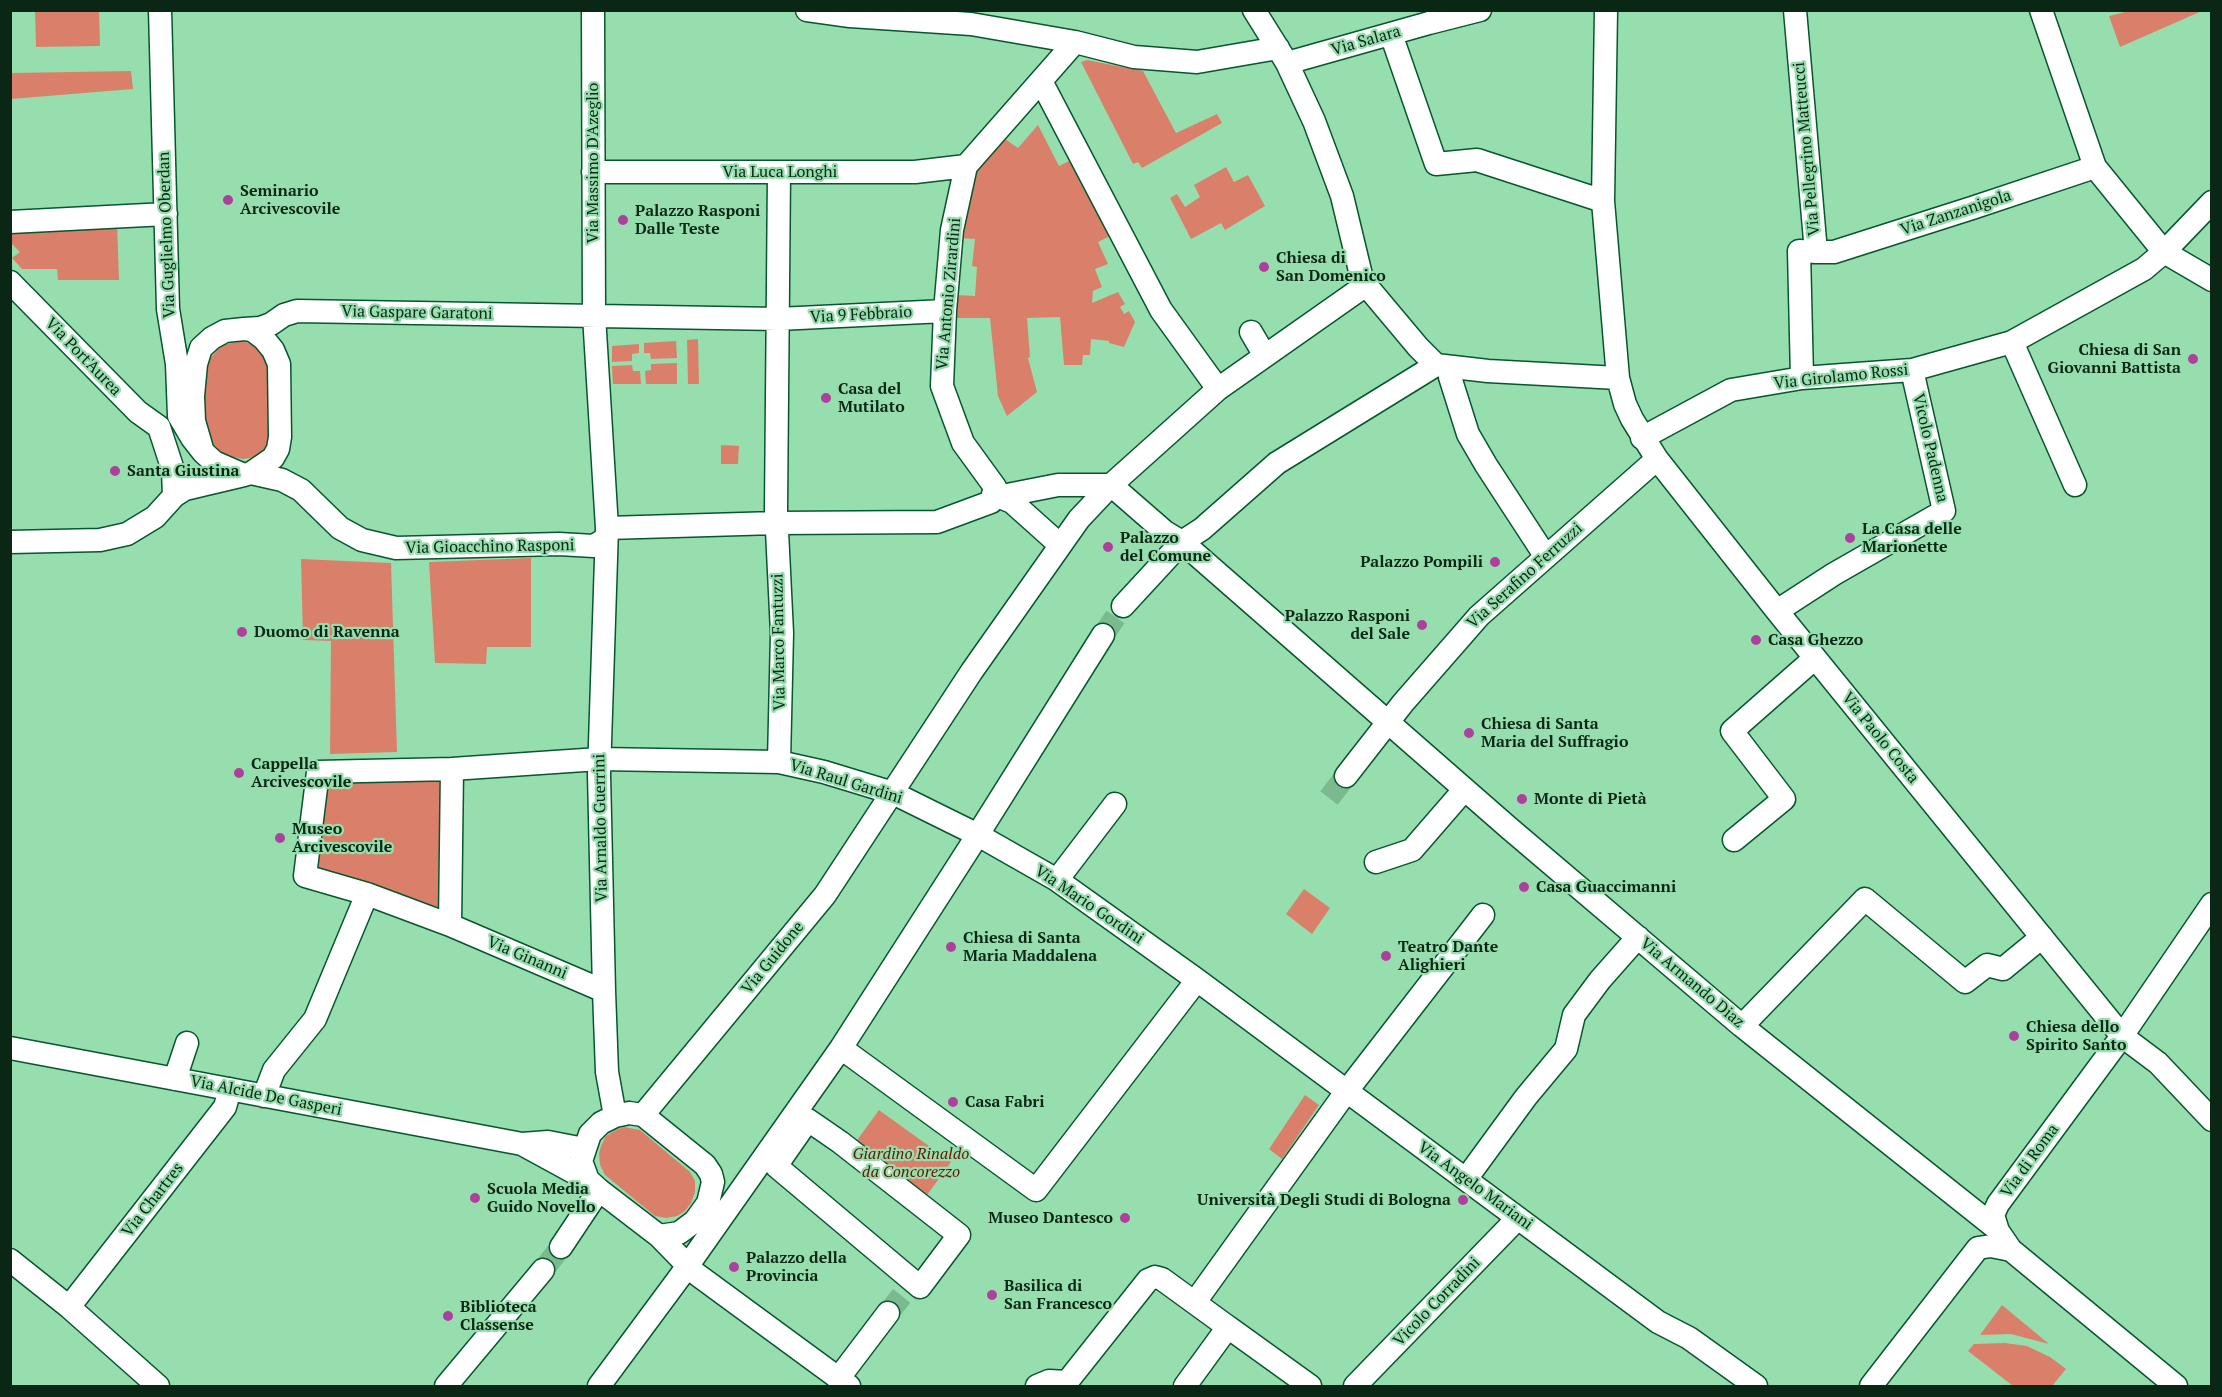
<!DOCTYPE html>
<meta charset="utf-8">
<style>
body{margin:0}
#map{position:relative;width:2222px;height:1397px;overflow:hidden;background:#97deae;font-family:"PT Serif",serif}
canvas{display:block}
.frame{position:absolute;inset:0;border:12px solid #0a2715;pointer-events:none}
</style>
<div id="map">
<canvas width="2222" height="1397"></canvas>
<div class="frame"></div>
</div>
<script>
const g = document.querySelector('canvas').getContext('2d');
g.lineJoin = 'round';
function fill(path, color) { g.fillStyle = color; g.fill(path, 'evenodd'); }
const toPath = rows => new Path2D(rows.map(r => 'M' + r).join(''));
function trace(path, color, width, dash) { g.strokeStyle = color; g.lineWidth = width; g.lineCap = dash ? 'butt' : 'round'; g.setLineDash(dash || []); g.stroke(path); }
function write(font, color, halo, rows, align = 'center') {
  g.font = font + ' "PT Serif",serif'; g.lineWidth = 4.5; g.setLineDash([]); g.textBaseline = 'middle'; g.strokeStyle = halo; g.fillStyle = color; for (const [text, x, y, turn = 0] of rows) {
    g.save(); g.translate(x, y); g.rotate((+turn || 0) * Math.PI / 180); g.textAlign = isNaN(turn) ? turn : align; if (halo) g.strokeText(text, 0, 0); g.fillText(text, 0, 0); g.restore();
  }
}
const green = toPath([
 [35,11,99,11,100,46,36,47],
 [2129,11,2129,10,2202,11,2120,47,2109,16],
 [10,57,11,73,131,71,133,89,11,99],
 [1087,60,1143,71,1176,133,1217,114,1222,123,1142,168,1138,162,1133,164,1081,62],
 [1038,125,1059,166,1073,159,1112,235,1098,242,1108,264,1095,269,1102,287,1093,291,1092,303,1118,292,1125,304,1120,307,1124,314,1129,311,1135,322,1124,347,1109,343,1109,341,1091,339,1090,355,1083,355,1082,365,1064,365,1060,317,1027,318,1030,357,1028,358,1037,392,1007,416,998,396,990,318,954,318,956,295,975,296,977,267,972,266,975,239,961,238,973,178,977,171,1005,139,1018,148],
 [1226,167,1234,182,1248,175,1265,206,1225,230,1221,223,1191,239,1170,198,1177,194,1185,207,1200,197,1194,185],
 [117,224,119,280,58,280,57,269,22,269,12,258,20,252,11,243,12,240,11,231],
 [698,339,699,384,688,384,687,340],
 [243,341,253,345,269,364,273,437,263,453,255,457,243,459,223,455,215,449,205,432,204,373,206,363,222,345],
 [676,341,677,358,651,359,650,353,644,353,644,343],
 [639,344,639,353,632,354,632,361,612,362,612,346],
 [677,363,677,384,646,384,645,371,651,370,651,364],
 [632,365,633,371,640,371,641,384,613,384,612,366],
 [721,445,739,446,738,464,721,464],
 [531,558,531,647,487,647,486,664,435,663,429,562],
 [301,559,391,563,397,752,330,754,331,641,303,640],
 [445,779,438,907,316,870,326,780],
 [1304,889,1330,908,1312,934,1286,914],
 [1305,1095,1319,1105,1282,1159,1269,1149],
 [879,1110,951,1162,922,1202,852,1147],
 [624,1127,640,1130,690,1172,695,1181,695,1192,691,1203,685,1211,677,1216,666,1218,655,1216,605,1175,600,1165,599,1154,601,1146,606,1136,616,1130],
 [2002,1305,2049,1344,2011,1334,1980,1335],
 [2005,1343,2027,1346,2050,1357,2066,1369,2052,1386,2013,1386,1968,1351,1974,1344]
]);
const minorTunnel = toPath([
 [1103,635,1123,606],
 [1329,798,1346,776],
 [543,1270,561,1247],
 [888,1313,904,1293]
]);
const minor = toPath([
 [160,10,168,309,177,364,179,416,192,438,203,452],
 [593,10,594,315,607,528,599,774,604,991,607,1072,615,1116],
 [807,10,850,16,971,24,1075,42,1134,57,1197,62,1278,48],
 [1254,10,1287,63,1314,121,1342,196,1361,275,1366,285,1418,347,1436,365],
 [1606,10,1603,201,1618,378,1625,404,1632,419,1657,459,1777,611,2122,1036,2158,1063,2212,1120],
 [1795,10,1816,252,1799,251,1802,378],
 [2041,10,2095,167,2164,252,2212,280],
 [1391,34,1436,164,1477,160,1603,201],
 [1287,63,1429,23,1480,10],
 [1041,81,1161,310,1218,389],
 [593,172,915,172,966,166],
 [10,222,166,214],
 [1816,252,1834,252,1972,208,2095,167],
 [10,282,138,412,159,427],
 [244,329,260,328,271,324,284,315,297,311,778,319,945,311],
 [244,329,252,330,264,339,273,350,279,364,280,437,278,449,273,458,251,473,244,475,214,462,203,452,194,421,193,396,196,364,201,348,212,338,225,331,244,329],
 [1251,332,1265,356],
 [2012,342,2075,485],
 [1450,377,1468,434,1486,465,1546,557],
 [159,427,173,470,174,496],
 [1642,438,1731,390,1802,378,1912,370,2012,342,2144,269,2164,252,2212,202],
 [251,473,282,480,301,490,340,528,362,540,396,548,559,544,594,546,605,539],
 [1111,485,1165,532,1182,542,1202,529,1277,463,1436,365,1488,371,1618,378],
 [995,495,1012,502,1060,545],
 [1002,496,1058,485,1111,485],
 [607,528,776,523,937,522,991,502,995,487,963,443,942,386,945,311,952,230,966,166,1075,42],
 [10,542,100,540,127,534,155,517,174,496,185,489,244,475],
 [1123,606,1182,542,1509,828,1742,1026,1997,1229],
 [1777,611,1834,574,1944,511,1912,370],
 [779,762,782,633,776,510,779,172],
 [452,769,599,759,779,762,824,772,893,793,978,835,1057,880,1197,980,1658,1322,1689,1338,1756,1386],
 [452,769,450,925,367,894,305,876,318,772,452,769],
 [1346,776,1403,703,1479,616,1657,459],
 [1734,840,1784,799,1732,731,1815,658],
 [1376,862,1412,850,1464,790],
 [1057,880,1115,804],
 [450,925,604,991],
 [1742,1026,1865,899,1965,982,1987,965,2003,969,2042,937],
 [10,1048,522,1144,548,1142,584,1149],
 [841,1048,1036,1190,1197,980],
 [175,1079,187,1043],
 [264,1096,274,1070,315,1019,367,894],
 [629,1113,643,1115,705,1165,711,1174,713,1182,708,1203,695,1221,679,1233,659,1236,599,1190,588,1180,581,1161,590,1134,601,1123,615,1116,629,1113],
 [643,1115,825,895,972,671,1079,519,1111,485,1218,389,1366,285],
 [808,1120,840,1142,959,1235,920,1287,776,1166,808,1120],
 [522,1144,588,1180],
 [1466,1179,1526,1097,1566,1049,1574,1015,1600,980,1638,937],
 [659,1236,695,1273,849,1386],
 [561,1247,599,1190],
 [10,1260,69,1307,158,1386],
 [1195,1302,1346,1092,1483,915],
 [69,1307,225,1107,230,1089],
 [1228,1327,1310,1386],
 [838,1379,888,1313],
 [1067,1382,1148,1280,1155,1277,1162,1279,1228,1327,1185,1386],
 [446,1386,543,1270],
 [599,1386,679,1278,841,1048,970,847,1103,635],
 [1037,1386,1049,1381,1067,1382],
 [1355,1386,1518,1218],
 [1871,1386,1978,1248,1991,1246,2011,1250],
 [2176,1386,2011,1250,1998,1231,1993,1215,1998,1204,2122,1036,2212,904]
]);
const markers = [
 [228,200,6,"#ae409d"],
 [623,220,6,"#ae409d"],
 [1264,267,6,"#ae409d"],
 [2193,359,6,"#ae409d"],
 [826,398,6,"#ae409d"],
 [115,471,6,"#ae409d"],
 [1850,538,6,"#ae409d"],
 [1108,547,6,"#ae409d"],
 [1495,562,6,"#ae409d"],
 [1422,625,6,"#ae409d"],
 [242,632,6,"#ae409d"],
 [1756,640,6,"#ae409d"],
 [1469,733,6,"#ae409d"],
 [239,773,6,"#ae409d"],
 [1522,799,6,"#ae409d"],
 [280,838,6,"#ae409d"],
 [1524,887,6,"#ae409d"],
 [951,947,6,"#ae409d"],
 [1386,956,6,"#ae409d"],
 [2014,1036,6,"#ae409d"],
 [953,1102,6,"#ae409d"],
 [475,1198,6,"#ae409d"],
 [1463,1200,6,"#ae409d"],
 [1125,1218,6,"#ae409d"],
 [734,1267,6,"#ae409d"],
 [992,1295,6,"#ae409d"],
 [448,1316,6,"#ae409d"]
];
const streetNames = [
 ["Via Salara",1366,41,-16],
 ["Via Pellegrino Matteucci",1807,149,-95],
 ["Via Massimo D'Azeglio",593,163,-90],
 ["Via Luca Longhi",780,172],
 ["Via Zanzanigola",1956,213,-18],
 ["Via Guglielmo Oberdan",167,235,-92],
 ["Via Antonio Zirardini",949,294,-85],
 ["Via Gaspare Garatoni",417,313,1],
 ["Via 9 Febbraio",861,315,-3],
 ["Via Port'Aurea",83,357,46],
 ["Via Girolamo Rossi",1841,377,-6],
 ["Vicolo Padenna",1930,448,77],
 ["Via Gioacchino Rasponi",490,547,-1],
 ["Via Serafino Ferruzzi",1525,576,-42],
 ["Via Marco Fantuzzi",779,642,-91],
 ["Via Paolo Costa",1880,738,51],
 ["Via Raul Gardini",846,782,17],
 ["Via Arnaldo Guerrini",601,828,-91],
 ["Via Mario Gordini",1089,905,34],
 ["Via Ginanni",527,958,23],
 ["Via Guidone",773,958,-51],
 ["Via Armando Diaz",1692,983,40],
 ["Via Alcide De Gasperi",266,1096,11],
 ["Via di Roma",2030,1161,-54],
 ["Via Angelo Mariani",1475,1186,36],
 ["Via Chartres",153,1200,-52],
 ["Vicolo Corradini",1437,1302,-46]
];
const poiNames = [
 ["Seminario",240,191],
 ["Arcivescovile",240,209],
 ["Palazzo Rasponi",635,211],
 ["Dalle Teste",635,229],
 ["Chiesa di",1276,258],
 ["San Domenico",1276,276],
 ["Chiesa di San",2181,350,"right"],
 ["Giovanni Battista",2181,368,"right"],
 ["Casa del",838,389],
 ["Mutilato",838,407],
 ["Santa Giustina",127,471],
 ["La Casa delle",1862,529],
 ["Marionette",1862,547],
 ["Palazzo",1120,538],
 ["del Comune",1120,556],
 ["Palazzo Pompili",1483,562,"right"],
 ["Palazzo Rasponi",1410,616,"right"],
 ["del Sale",1410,634,"right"],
 ["Duomo di Ravenna",254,632],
 ["Casa Ghezzo",1768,640],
 ["Chiesa di Santa",1481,724],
 ["Maria del Suffragio",1481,742],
 ["Cappella",251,764],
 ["Arcivescovile",251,782],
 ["Monte di Pietà",1534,799],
 ["Museo",292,829],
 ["Arcivescovile",292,847],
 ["Casa Guaccimanni",1536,887],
 ["Chiesa di Santa",963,938],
 ["Maria Maddalena",963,956],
 ["Teatro Dante",1398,947],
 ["Alighieri",1398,965],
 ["Chiesa dello",2026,1027],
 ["Spirito Santo",2026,1045],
 ["Casa Fabri",965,1102],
 ["Scuola Media",487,1189],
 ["Guido Novello",487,1207],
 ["Università Degli Studi di Bologna",1451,1200,"right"],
 ["Museo Dantesco",1113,1218,"right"],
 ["Palazzo della",746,1258],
 ["Provincia",746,1276],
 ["Basilica di",1004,1286],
 ["San Francesco",1004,1304],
 ["Biblioteca",460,1307],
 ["Classense",460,1325]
];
const parkNames = [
 ["Giardino Rinaldo",911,1154],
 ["da Concorezzo",911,1172]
];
fill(green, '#da806a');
trace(minorTunnel, '#7bb98f', 22, [22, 11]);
trace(minor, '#06562e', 25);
trace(minor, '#fff', 22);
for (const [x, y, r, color] of markers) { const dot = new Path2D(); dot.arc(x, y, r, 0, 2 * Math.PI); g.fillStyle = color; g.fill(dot); trace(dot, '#97deae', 2); }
write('16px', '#0a2715', '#97deae', streetNames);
write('bold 16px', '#0a2715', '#97deae', poiNames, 'left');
write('italic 16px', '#671603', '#97deae', parkNames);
</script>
